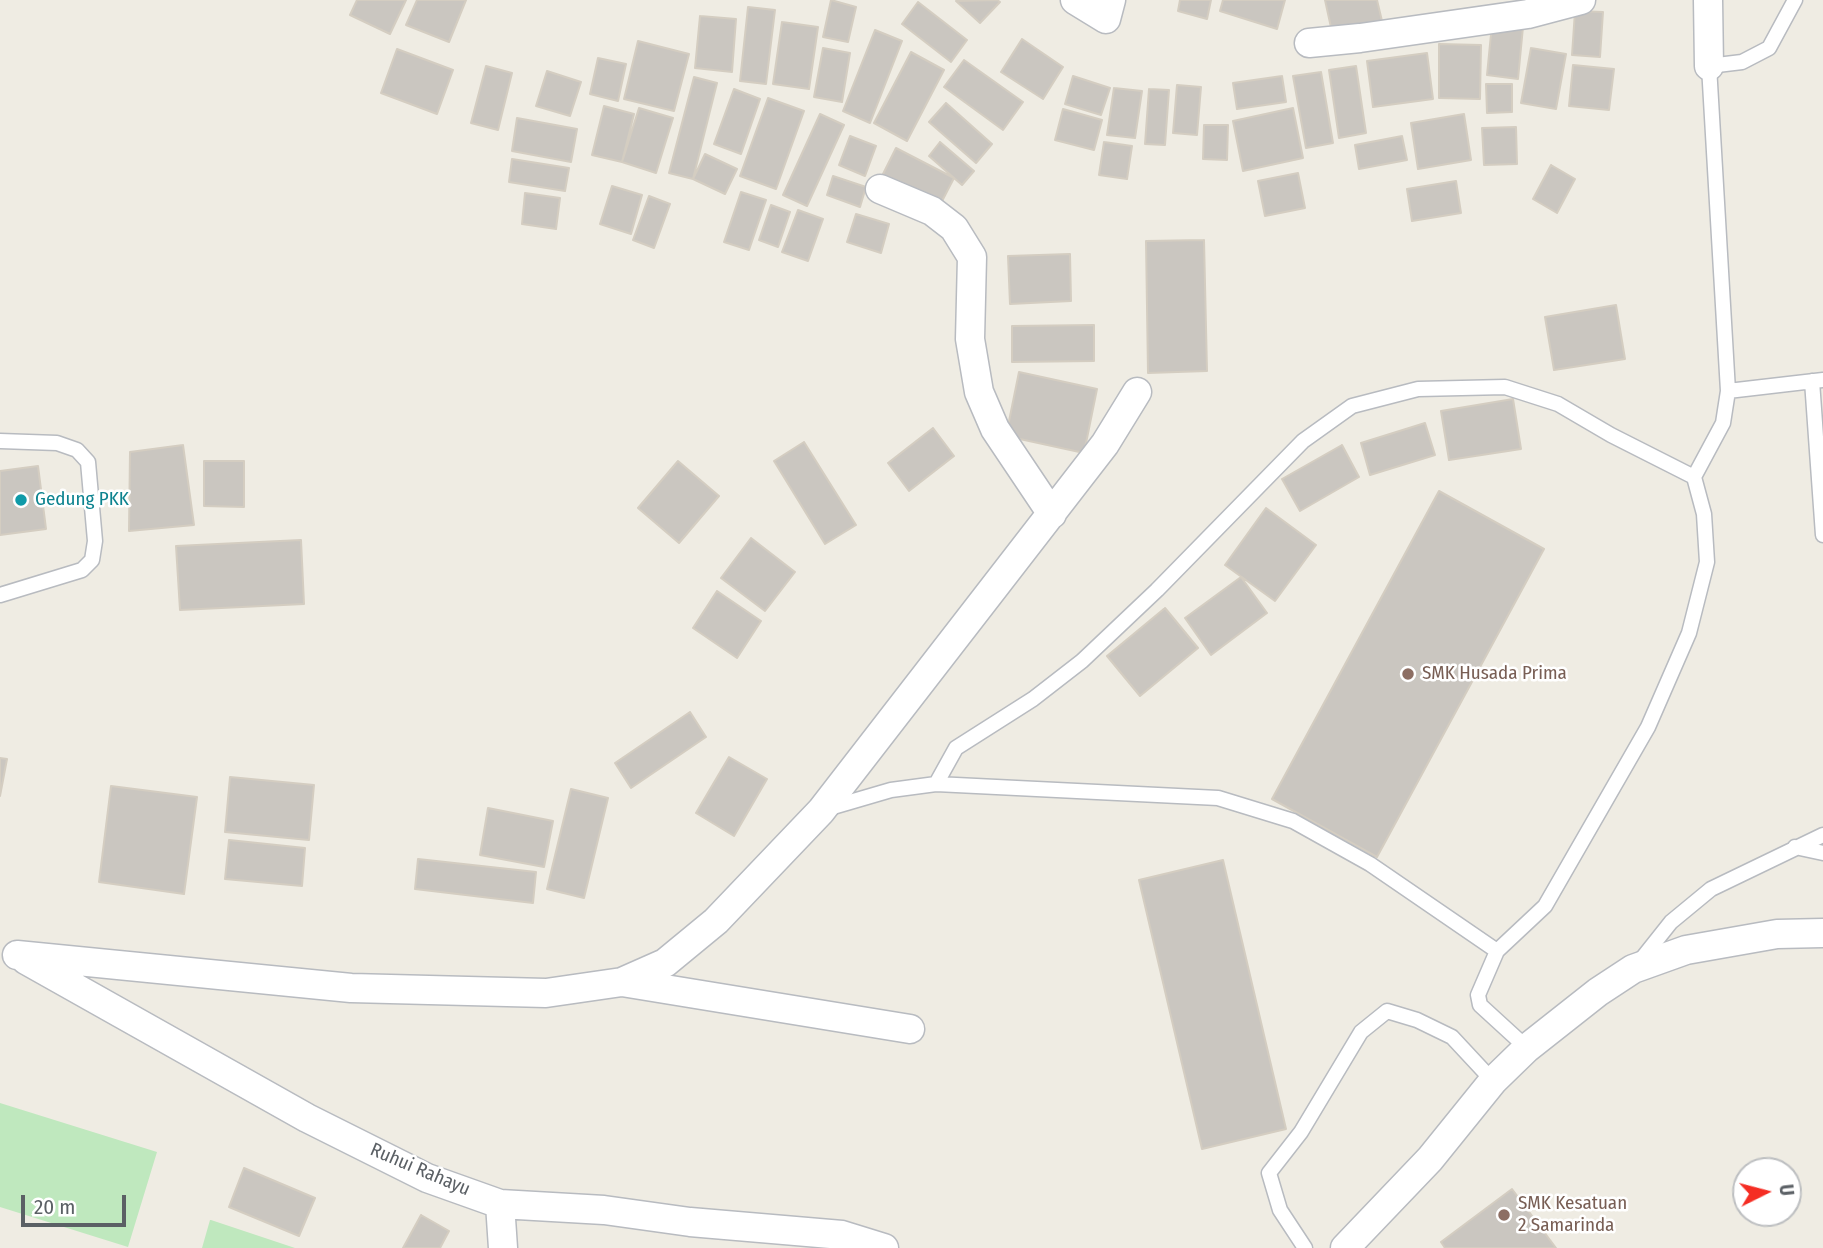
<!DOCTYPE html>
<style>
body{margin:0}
#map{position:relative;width:1823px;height:1248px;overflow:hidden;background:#efece3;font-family:"Fira Sans Condensed",sans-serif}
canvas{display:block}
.north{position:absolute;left:1732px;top:1157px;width:70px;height:70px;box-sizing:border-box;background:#fff;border:2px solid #bdbfc1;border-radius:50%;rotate:84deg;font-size:19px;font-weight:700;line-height:28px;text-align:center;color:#5b6065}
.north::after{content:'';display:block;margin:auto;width:24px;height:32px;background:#f52d23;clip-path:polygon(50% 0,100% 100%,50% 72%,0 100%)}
.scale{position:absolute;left:21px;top:1195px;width:105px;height:32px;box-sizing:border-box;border:4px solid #5b6065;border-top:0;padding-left:9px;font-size:21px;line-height:24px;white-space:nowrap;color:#5b6065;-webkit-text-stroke:5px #fff;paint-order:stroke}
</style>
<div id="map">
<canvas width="1823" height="1248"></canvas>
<div class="north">U</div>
<div class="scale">20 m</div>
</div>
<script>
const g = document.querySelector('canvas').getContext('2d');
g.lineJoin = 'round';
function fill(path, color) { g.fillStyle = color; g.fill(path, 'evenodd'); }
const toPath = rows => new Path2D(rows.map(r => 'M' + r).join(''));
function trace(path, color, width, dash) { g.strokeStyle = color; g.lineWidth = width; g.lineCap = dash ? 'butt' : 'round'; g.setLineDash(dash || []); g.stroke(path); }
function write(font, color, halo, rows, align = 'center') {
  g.font = font + ' "Fira Sans Condensed",sans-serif'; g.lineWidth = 5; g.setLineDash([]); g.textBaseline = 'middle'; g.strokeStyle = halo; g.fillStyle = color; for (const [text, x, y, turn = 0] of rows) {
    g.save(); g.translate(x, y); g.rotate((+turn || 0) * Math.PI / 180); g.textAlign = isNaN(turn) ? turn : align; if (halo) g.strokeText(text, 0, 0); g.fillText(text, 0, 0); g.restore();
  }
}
const green = toPath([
 [0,1103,157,1152,128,1247,0,1207],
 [210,1220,211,1220,295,1248,202,1248]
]);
const building = toPath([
 [357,0,406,0,390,34,350,15,357,0],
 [417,0,466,0,449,42,406,25,417,0],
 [831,0,856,7,848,42,823,37,831,0],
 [997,0,1000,2,980,23,956,1,997,0],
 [1180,0,1211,0,1207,19,1178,11,1180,0],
 [1223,0,1285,0,1277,29,1220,11,1223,0],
 [1325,0,1377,0,1382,21,1332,32,1325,0],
 [918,2,967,40,951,62,902,24,918,2],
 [748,7,775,10,766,84,740,81,748,7],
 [1575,11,1603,12,1600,57,1572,55,1575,11],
 [700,16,736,19,732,72,695,68,700,16],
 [782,22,818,27,809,89,773,84,782,22],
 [1492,24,1523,27,1518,79,1487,75,1492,24],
 [875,30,902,41,870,123,843,111,875,30],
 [1022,39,1063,67,1043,99,1001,72,1022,39],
 [638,41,689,54,674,111,624,99,638,41],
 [1439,44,1481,45,1480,99,1439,98,1439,44],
 [823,48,850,53,842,102,814,97,823,48],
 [1531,48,1566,54,1556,109,1521,103,1531,48],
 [397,49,453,70,437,114,381,93,397,49],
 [911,52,944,70,907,141,874,123,911,52],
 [1427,53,1433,99,1373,107,1367,61,1427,53],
 [598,58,626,64,618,101,590,94,598,58],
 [964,60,1023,102,1003,130,944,87,964,60],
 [1573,65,1614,69,1609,110,1569,106,1573,65],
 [486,66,512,73,498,130,471,123,486,66],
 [1356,66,1366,133,1339,138,1329,70,1356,66],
 [547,71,581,82,570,116,536,106,547,71],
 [1321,72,1333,143,1306,148,1293,76,1321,72],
 [1073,76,1110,88,1101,115,1065,104,1073,76],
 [1282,76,1286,102,1237,109,1233,83,1282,76],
 [694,77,717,83,693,179,669,173,694,77],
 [1486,84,1512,84,1512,112,1487,113,1486,84],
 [1177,85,1201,87,1197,135,1173,133,1177,85],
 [1114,88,1142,91,1135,138,1107,135,1114,88],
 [734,89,760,99,741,154,714,144,734,89],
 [1149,89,1169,90,1165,145,1145,144,1149,89],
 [768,98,804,111,776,189,740,176,768,98],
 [946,103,992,144,976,163,929,122,946,103],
 [604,106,634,114,622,162,592,155,604,106],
 [639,108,673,118,656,173,622,162,639,108],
 [1293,108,1303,158,1243,171,1233,121,1293,108],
 [1063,109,1102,120,1094,150,1055,140,1063,109],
 [820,114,844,125,807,206,783,195,820,114],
 [1464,114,1471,160,1418,169,1411,123,1464,114],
 [517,118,577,129,571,162,512,151,517,118],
 [1204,125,1228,125,1227,160,1203,159,1204,125],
 [1516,127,1517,164,1484,165,1482,128,1516,127],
 [850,136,876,146,865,176,839,165,850,136],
 [1402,136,1407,160,1359,169,1355,145,1402,136],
 [940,142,974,171,962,185,929,156,940,142],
 [1104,142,1132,146,1127,179,1099,175,1104,142],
 [896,148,954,178,940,205,882,176,896,148],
 [705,154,737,169,725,194,693,179,705,154],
 [512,159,569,168,565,191,509,182,512,159],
 [1551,165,1575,179,1557,213,1533,199,1551,165],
 [1298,173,1305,208,1265,216,1258,181,1298,173],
 [833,176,866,187,860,207,827,195,833,176],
 [1456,181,1461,213,1412,221,1407,189,1456,181],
 [612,186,642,195,631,234,600,224,612,186],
 [741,192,766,200,749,250,724,242,741,192],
 [525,193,560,198,556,229,522,224,525,193],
 [649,196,670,204,654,248,633,240,649,196],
 [771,205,790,212,778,247,759,240,771,205],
 [798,210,823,219,808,261,782,252,798,210],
 [856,214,889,224,881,253,847,242,856,214],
 [1204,240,1207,371,1148,373,1146,241,1204,240],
 [1070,254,1071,301,1010,304,1008,256,1070,254],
 [1616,305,1625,359,1554,370,1545,317,1616,305],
 [1094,325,1094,361,1012,362,1012,326,1094,325],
 [1019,372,1097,389,1084,453,1006,436,1019,372],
 [1513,399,1521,449,1449,460,1441,411,1513,399],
 [1425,423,1435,455,1370,475,1361,443,1425,423],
 [933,428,954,456,909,491,888,463,933,428],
 [804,442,856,525,825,544,774,461,804,442],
 [183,445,194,525,129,531,130,452,183,445],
 [1342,445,1359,477,1300,511,1282,479,1342,445],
 [204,461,244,461,244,507,204,506,204,461],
 [678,461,719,496,679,543,638,508,678,461],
 [38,466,46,529,0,535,0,471,38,466],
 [1439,491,1544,549,1377,857,1272,799,1439,491],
 [1266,508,1316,545,1275,601,1225,565,1266,508],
 [751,538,795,572,765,611,721,578,751,538],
 [301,540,304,604,180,610,176,546,301,540],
 [1241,577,1267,613,1211,655,1185,618,1241,577],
 [717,591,761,621,737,658,693,628,717,591],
 [1165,608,1198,648,1140,696,1107,656,1165,608],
 [690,712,706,737,631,788,615,763,690,712],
 [729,757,767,779,734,836,696,813,729,757],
 [0,758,7,759,0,796,0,758],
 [230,777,314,785,309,840,225,832,230,777],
 [111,786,197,797,184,894,99,882,111,786],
 [571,789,608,798,584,898,547,889,571,789],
 [488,808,553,821,544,867,480,855,488,808],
 [229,840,305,848,302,886,225,879,229,840],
 [418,859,536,872,533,903,415,889,418,859],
 [1223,860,1286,1129,1202,1149,1139,880,1223,860],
 [244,1168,315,1198,299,1236,229,1207,244,1168],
 [1512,1189,1556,1248,1445,1248,1441,1242,1512,1189],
 [421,1215,449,1231,440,1248,403,1248,421,1215]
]);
const lane = toPath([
 [1812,381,1823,535],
 [1728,391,1823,380],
 [0,441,57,443,77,450,88,462,95,541,92,560,82,570,0,595],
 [1694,477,1723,423,1728,391,1709,66,1742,62,1769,48,1795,0],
 [936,784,956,748,1033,699,1082,661,1157,590,1303,441,1352,406,1418,389,1505,387,1558,404,1611,435,1694,477,1704,514,1707,562,1689,633,1648,727,1545,906,1497,951,1478,995,1480,1005,1527,1048],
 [826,809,891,790,936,784,1218,798,1293,821,1370,864,1497,951],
 [1795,847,1823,853],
 [1640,961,1671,922,1711,889,1823,835],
 [1305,1248,1280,1210,1269,1173,1301,1132,1361,1032,1387,1011,1417,1020,1452,1037,1493,1081]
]);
const street = toPath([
 [1075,0,1106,19,1111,0],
 [1708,0,1709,66],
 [1309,43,1360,38,1528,14,1581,0],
 [880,189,932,211,954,228,972,257,970,339,979,392,995,429,1052,514],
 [17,955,351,988,546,993,622,982,665,963,716,921,821,811,1105,444,1137,392],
 [26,960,307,1118,427,1178,500,1204,604,1210,690,1222,842,1235,884,1248],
 [622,982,910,1029],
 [500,1204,503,1248],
 [1345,1248,1430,1159,1493,1081,1527,1048,1598,992,1633,969,1686,950,1777,934,1823,933]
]);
const markers = [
 [21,500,7,"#0f9aa8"],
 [1408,674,7,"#8d6e63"],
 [1504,1215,7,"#8d6e63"]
];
const cultureNames = [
 ["Gedung PKK",35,500]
];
const educationNames = [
 ["SMK Husada Prima",1422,674],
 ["SMK Kesatuan",1518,1204],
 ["2 Samarinda",1518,1226]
];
const streetNames = [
 ["Ruhui Rahayu",420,1170,23]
];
fill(green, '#bfe8be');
fill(building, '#cac6c0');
trace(building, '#d4cdc1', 2);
trace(lane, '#b8bbc0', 17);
trace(street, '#b8bbc0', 31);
trace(lane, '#fff', 14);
trace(street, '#fff', 28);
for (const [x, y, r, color] of markers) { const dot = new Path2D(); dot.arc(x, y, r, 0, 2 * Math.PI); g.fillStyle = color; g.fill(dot); trace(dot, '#fff', 2.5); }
write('19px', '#0d838f', '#fff', cultureNames, 'left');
write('19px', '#785e54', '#fff', educationNames, 'left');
write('19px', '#5b6065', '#fff', streetNames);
</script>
